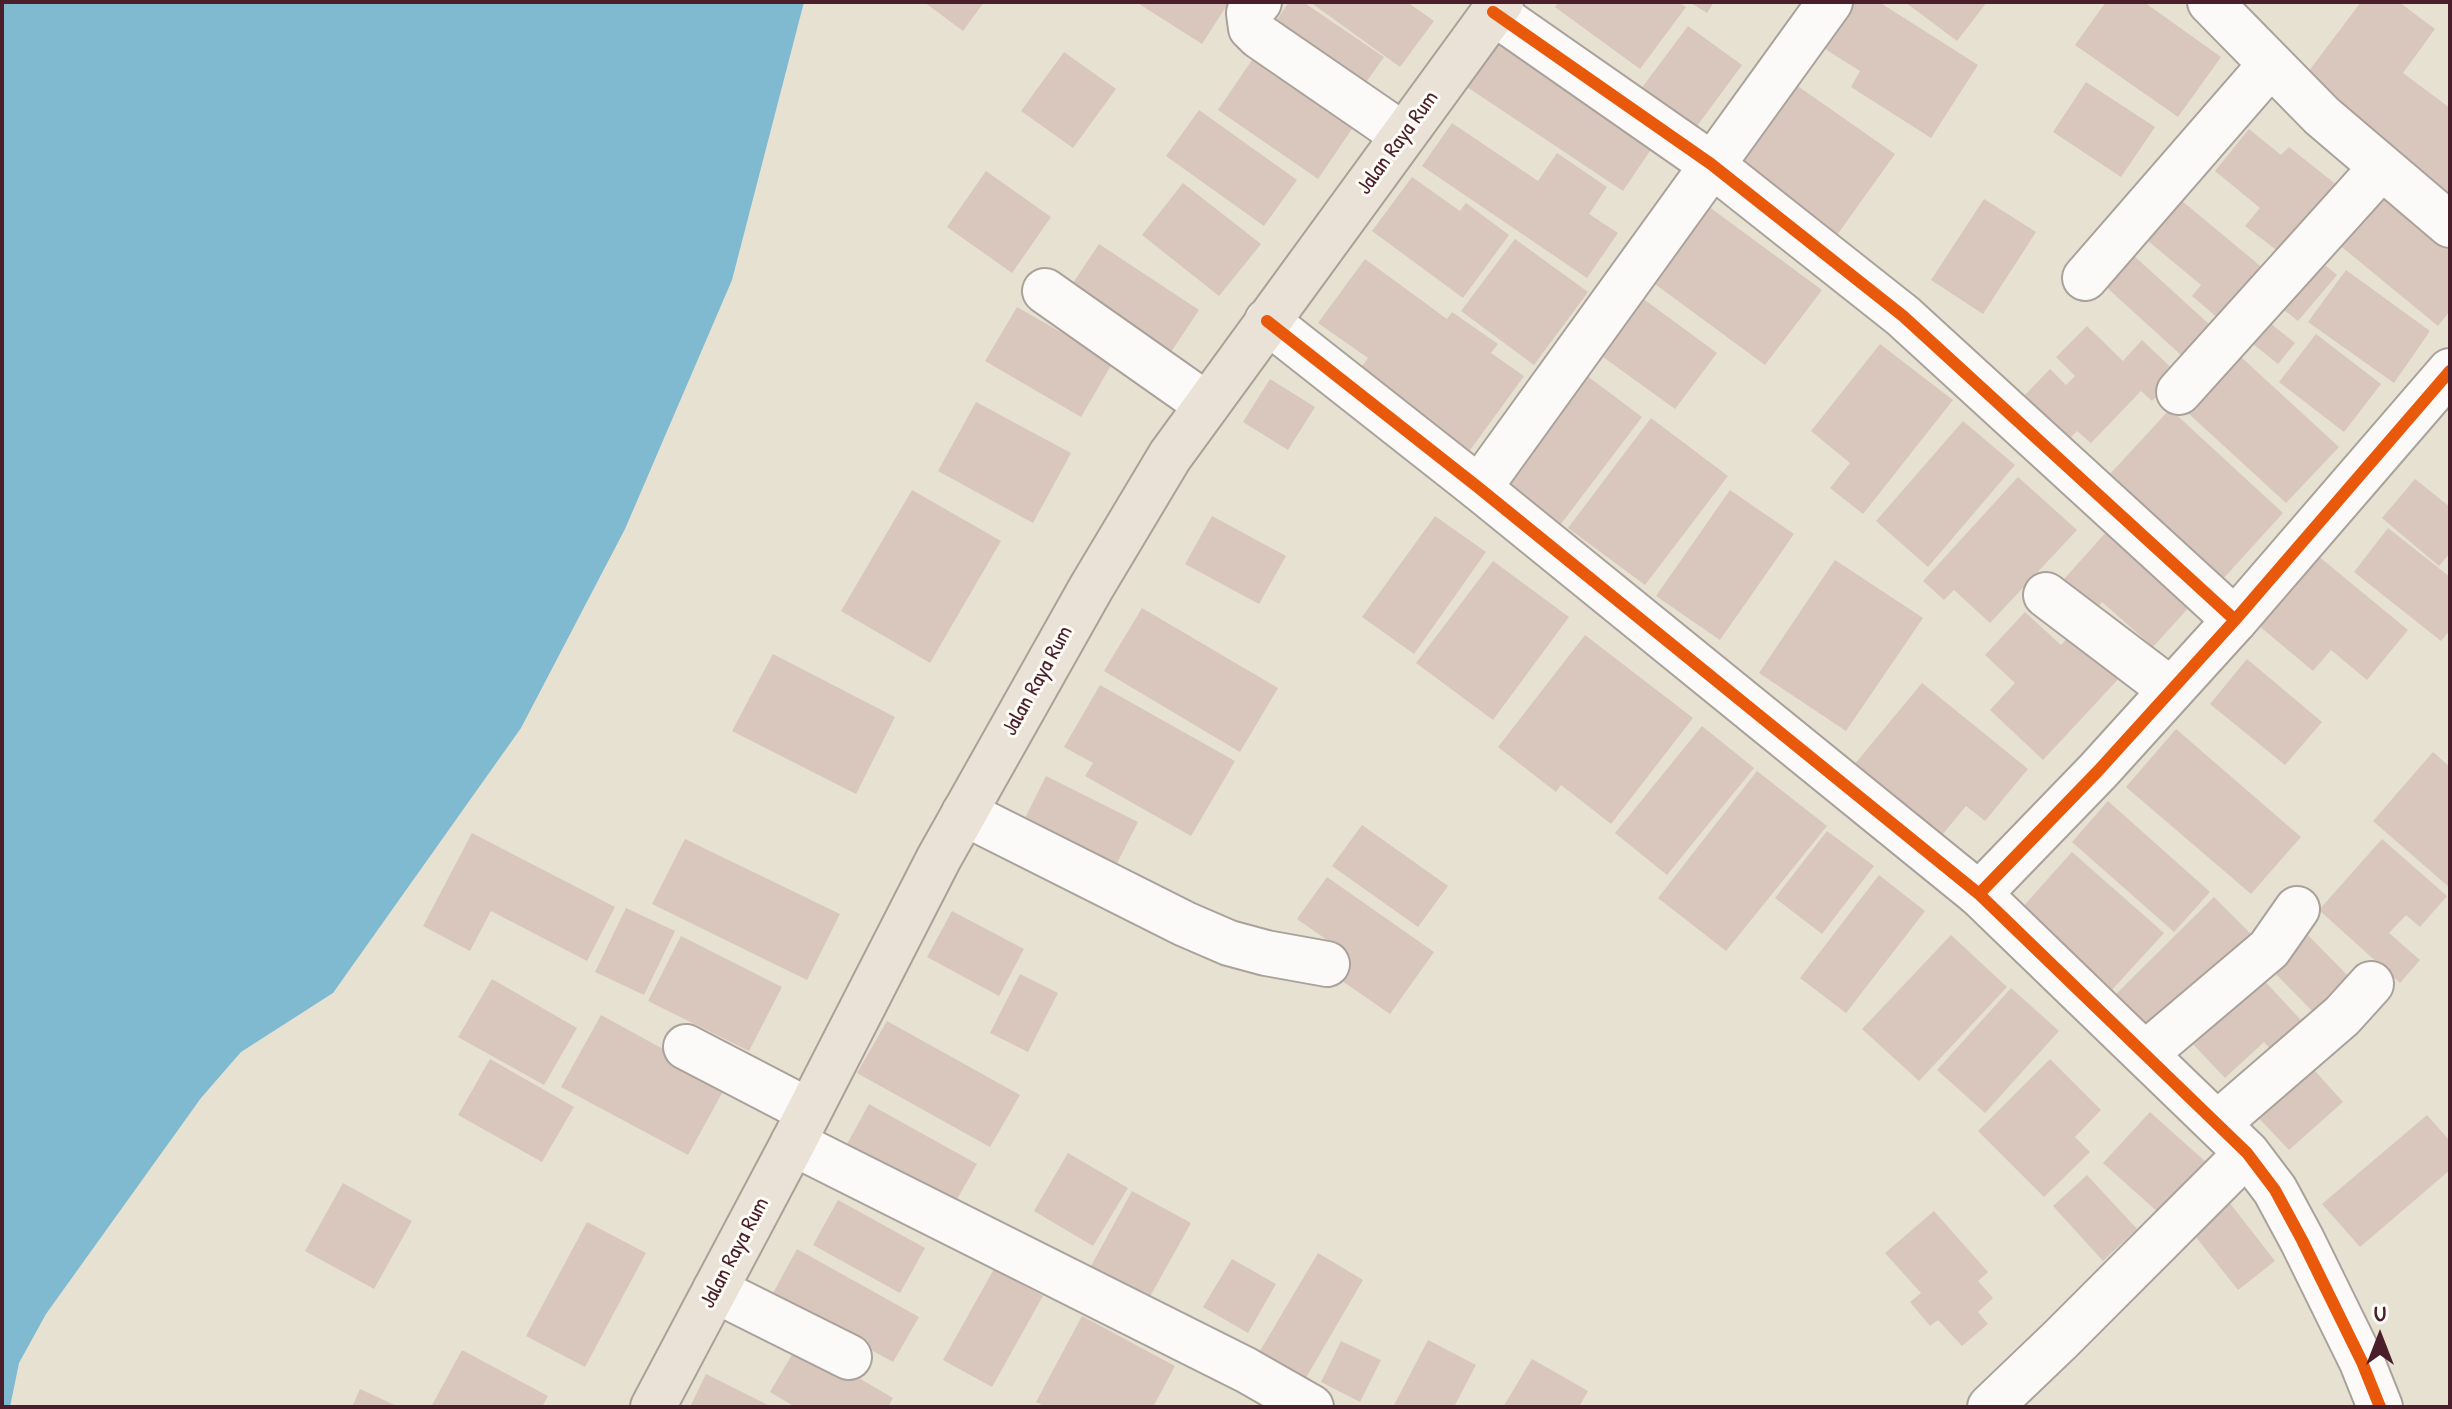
<!DOCTYPE html>
<style>
body{margin:0}
#map{position:relative;width:2452px;height:1409px;overflow:hidden;background:#e6e1d1;font-family:"Patrick Hand",sans-serif}
canvas{display:block}
.frame{position:absolute;inset:0;border:4px solid #4a1f2b;pointer-events:none}
.north{position:absolute;left:2340px;top:1297px;width:80px;height:80px;-webkit-text-stroke:6px #fdfcf7;paint-order:stroke;rotate:0deg;font-size:22px;font-weight:700;line-height:32px;text-align:center;color:#4a1f2b}
.north::after{content:'';display:block;margin:auto;width:28px;height:36px;background:#4a1f2b;clip-path:polygon(50% 0,100% 100%,50% 72%,0 100%)}
</style>
<div id="map">
<canvas width="2452" height="1409"></canvas>
<div class="frame"></div>
<div class="north">U</div>
</div>
<script>
const g = document.querySelector('canvas').getContext('2d');
g.lineJoin = 'round';
function fill(path, color) { g.fillStyle = color; g.fill(path, 'evenodd'); }
const toPath = rows => new Path2D(rows.map(r => 'M' + r).join(''));
function trace(path, color, width, dash) { g.strokeStyle = color; g.lineWidth = width; g.lineCap = dash ? 'butt' : 'round'; g.setLineDash(dash || []); g.stroke(path); }
function write(font, color, halo, rows, align = 'center') {
  g.font = font + ' "Patrick Hand",sans-serif'; g.lineWidth = 6; g.setLineDash([]); g.textBaseline = 'middle'; g.strokeStyle = halo; g.fillStyle = color; for (const [text, x, y, turn = 0] of rows) {
    g.save(); g.translate(x, y); g.rotate((+turn || 0) * Math.PI / 180); g.textAlign = isNaN(turn) ? turn : align; if (halo) g.strokeText(text, 0, 0); g.fillText(text, 0, 0); g.restore();
  }
}
const water = toPath([
 [2,2,804,2,732,280,625,529,521,728,333,993,241,1052,201,1098,46,1314,19,1363,10,1407,2,1407]
]);
const building = toPath([
 [924,2,984,2,963,31],
 [1136,2,1229,2,1202,44],
 [1289,2,1303,2,1384,57,1357,95,1267,34],
 [1310,2,1407,2,1434,21,1400,67],
 [1559,2,1678,2,1686,7,1640,69,1555,7],
 [1689,2,1714,2,1707,13],
 [1852,2,1879,2,1978,65,1931,138,1851,87,1860,71,1822,47],
 [1905,2,1987,2,1957,41],
 [2106,2,2144,2,2221,57,2178,117,2075,45],
 [2361,2,2399,2,2435,29,2403,73,2450,108,2450,197,2299,84],
 [1688,26,1742,65,1689,137,1635,97],
 [1501,36,1658,139,1623,191,1467,87],
 [1064,52,1116,89,1073,148,1021,111],
 [1254,57,1354,126,1318,179,1218,110],
 [1789,80,1895,154,1837,235,1731,161],
 [2086,82,2155,127,2121,177,2053,132],
 [1199,110,1297,180,1264,226,1166,156],
 [1452,123,1538,181,1557,153,1607,187,1589,214,1618,233,1587,278,1422,166],
 [2249,129,2281,155,2289,147,2338,186,2283,255,2245,226,2260,208,2215,171],
 [986,171,1051,217,1012,273,947,227],
 [1412,177,1460,211,1466,203,1509,235,1463,298,1372,231],
 [1183,183,1261,244,1219,296,1142,235],
 [2379,184,2450,242,2450,311,2438,326,2332,239],
 [2170,191,2270,274,2226,325,2192,296,2201,285,2136,231],
 [1697,198,1822,290,1765,365,1640,273],
 [1984,199,2036,232,1983,314,1931,280],
 [1515,239,1588,292,1534,365,1461,311],
 [1099,244,1199,310,1163,364,1063,298],
 [2121,244,2210,325,2181,355,2093,275],
 [2313,255,2337,275,2298,321,2274,302],
 [1365,259,1447,319,1452,312,1498,344,1491,353,1524,376,1468,453,1357,373,1368,358,1318,323],
 [2346,270,2430,331,2394,383,2308,322],
 [1634,292,1717,353,1675,409,1592,349],
 [1017,307,1113,362,1081,417,985,361],
 [2265,319,2295,343,2278,364,2248,340],
 [2087,326,2123,361,2142,340,2178,374,2152,401,2141,391,2091,443,2077,431,2069,439,2024,396,2050,369,2066,385,2075,376,2056,357],
 [2316,334,2381,384,2344,432,2279,382],
 [1880,344,1953,400,1863,514,1830,488,1850,463,1811,431],
 [2229,346,2339,447,2286,503,2176,402],
 [1582,372,1642,417,1561,524,1506,483],
 [1270,379,1315,407,1288,450,1243,422],
 [976,402,1071,453,1033,523,938,471],
 [2170,409,2283,513,2212,591,2098,487],
 [1651,418,1728,476,1645,585,1568,528],
 [1963,421,2015,465,1928,567,1876,521],
 [2018,477,2077,530,1990,623,1954,590,1944,600,1923,581],
 [2415,479,2450,507,2450,553,2439,566,2382,518],
 [912,490,1001,541,930,663,841,611],
 [1730,490,1794,534,1720,640,1656,596],
 [1212,516,1286,556,1259,604,1185,564],
 [1435,516,1486,552,1414,654,1362,617],
 [2388,528,2450,577,2450,630,2441,641,2354,572],
 [2109,529,2192,604,2153,647,2102,602,2088,618,2055,589],
 [2317,555,2408,630,2367,680,2331,650,2313,671,2258,625],
 [1835,560,1923,618,1846,731,1759,673],
 [1493,561,1569,617,1493,720,1416,663],
 [1142,608,1278,688,1240,752,1104,671],
 [2025,612,2061,645,2075,630,2123,674,2043,760,1990,710,2015,683,1985,655],
 [1585,635,1693,718,1611,824,1561,785,1556,792,1498,747],
 [773,654,895,717,856,794,732,731],
 [2247,659,2322,722,2285,765,2210,704],
 [1922,683,2028,769,1985,821,1966,806,1942,835,1854,765],
 [1100,685,1235,761,1191,836,1085,776,1093,763,1064,747],
 [1702,726,1754,768,1667,875,1615,833],
 [2176,729,2301,837,2251,894,2126,787],
 [2433,752,2450,767,2450,888,2373,821],
 [1757,771,1827,826,1726,951,1658,898],
 [1046,776,1138,822,1113,871,1021,826],
 [2108,801,2210,892,2174,932,2072,842],
 [1362,825,1448,886,1418,927,1332,866],
 [1827,831,1874,866,1822,934,1775,898],
 [472,833,615,907,587,961,491,911,470,951,423,926],
 [685,839,840,914,807,980,652,904],
 [2382,839,2447,896,2420,927,2406,915,2389,933,2420,960,2400,983,2319,910],
 [2072,852,2164,933,2111,991,2020,910],
 [1879,875,1925,911,1846,1013,1800,978],
 [1327,877,1434,952,1390,1014,1332,974,1347,954,1297,919],
 [2214,897,2259,942,2150,1031,2115,995],
 [626,908,675,931,644,995,595,972],
 [952,911,1024,949,999,996,927,957],
 [2299,926,2357,985,2321,1020,2263,961],
 [1951,935,2007,987,1919,1081,1862,1029],
 [681,936,782,987,749,1051,648,1001],
 [1020,974,1058,993,1028,1052,990,1033],
 [2259,975,2313,1033,2281,1061,2264,1042,2225,1078,2189,1040],
 [492,979,577,1028,544,1085,458,1037],
 [2011,988,2059,1031,1985,1113,1937,1070],
 [601,1015,727,1084,688,1155,561,1087],
 [887,1021,1020,1095,990,1147,857,1073],
 [490,1059,574,1107,542,1162,458,1115],
 [2050,1059,2101,1110,2075,1137,2090,1152,2044,1197,1978,1131],
 [2307,1062,2343,1102,2289,1150,2253,1112],
 [869,1104,977,1164,948,1215,841,1155],
 [2150,1112,2207,1163,2160,1214,2103,1163],
 [2427,1115,2450,1141,2450,1170,2360,1247,2322,1204],
 [1068,1153,1128,1188,1093,1246,1034,1211],
 [2087,1175,2137,1229,2103,1261,2053,1206],
 [343,1183,412,1221,374,1289,305,1251],
 [1132,1191,1191,1223,1143,1309,1085,1277],
 [838,1200,925,1248,900,1293,813,1245],
 [2229,1202,2275,1261,2238,1290,2191,1231],
 [1934,1211,1988,1272,1978,1281,1993,1298,1978,1312,1988,1324,1962,1346,1938,1320,1930,1326,1910,1302,1921,1293,1885,1253],
 [587,1222,646,1253,585,1367,526,1336],
 [797,1249,919,1317,893,1362,772,1295],
 [1318,1253,1363,1280,1300,1388,1254,1361],
 [1232,1259,1276,1284,1248,1333,1203,1307],
 [994,1269,1043,1296,992,1387,943,1360],
 [1082,1316,1175,1366,1153,1407,1046,1407,1036,1402],
 [1428,1340,1476,1365,1454,1407,1393,1407],
 [1341,1341,1381,1360,1360,1402,1321,1382],
 [799,1343,893,1398,888,1407,795,1407,770,1392],
 [462,1350,548,1396,542,1407,431,1407],
 [1532,1359,1588,1391,1579,1407,1503,1407],
 [706,1374,772,1407,690,1407],
 [360,1389,399,1407,352,1407]
]);
const minor = toPath([
 [1259,2,1249,13,1251,28,1259,36,1403,135],
 [2210,2,2322,116,2450,225],
 [1493,12,1711,164,1903,316,2235,620],
 [2085,278,2271,64],
 [1045,291,1207,405],
 [2179,392,2381,168],
 [1479,488,1830,2],
 [2046,595,2171,690],
 [964,813,1185,924,1229,943,1266,953,1327,964],
 [1979,894,2247,1153,2275,1190,2302,1240,2362,1362,2380,1407],
 [686,1047,809,1111],
 [2145,1054,2269,949,2297,909],
 [2217,1124,2342,1016,2371,984],
 [793,1143,1246,1370,1311,1407],
 [715,1290,849,1357],
 [1990,1407,2061,1339,2247,1153]
]);
const tertiary = toPath([
 [1267,321,1479,488,1979,894,2098,771,2235,620,2450,371]
]);
const trunk = toPath([
 [653,1407,793,1143,939,858,1091,588,1170,456,1501,2]
]);
const cycleway = toPath([
 [1493,12,1711,164,1903,316,2235,620],
 [1267,321,1479,488,1979,894,2098,771,2235,620,2450,371],
 [1979,894,2247,1153,2275,1190,2302,1240,2362,1362,2380,1407]
]);
const streetNames = [
 ["Jalan Raya Rum",1398,143,-54],
 ["Jalan Raya Rum",1038,681,-61],
 ["Jalan Raya Rum",735,1253,-62]
];
fill(water, '#80bad1');
fill(building, '#d9c7bd');
trace(minor, '#aaa29a', 48);
trace(tertiary, '#aaa29a', 48);
trace(trunk, '#aaa29a', 48);
trace(minor, '#fbfaf8', 44);
trace(tertiary, '#fbfaf8', 44);
trace(trunk, '#eae2d6', 44);
trace(cycleway, '#e8590c', 12);
write('22px', '#4a1f2b', '#fdfcf7', streetNames);
</script>
